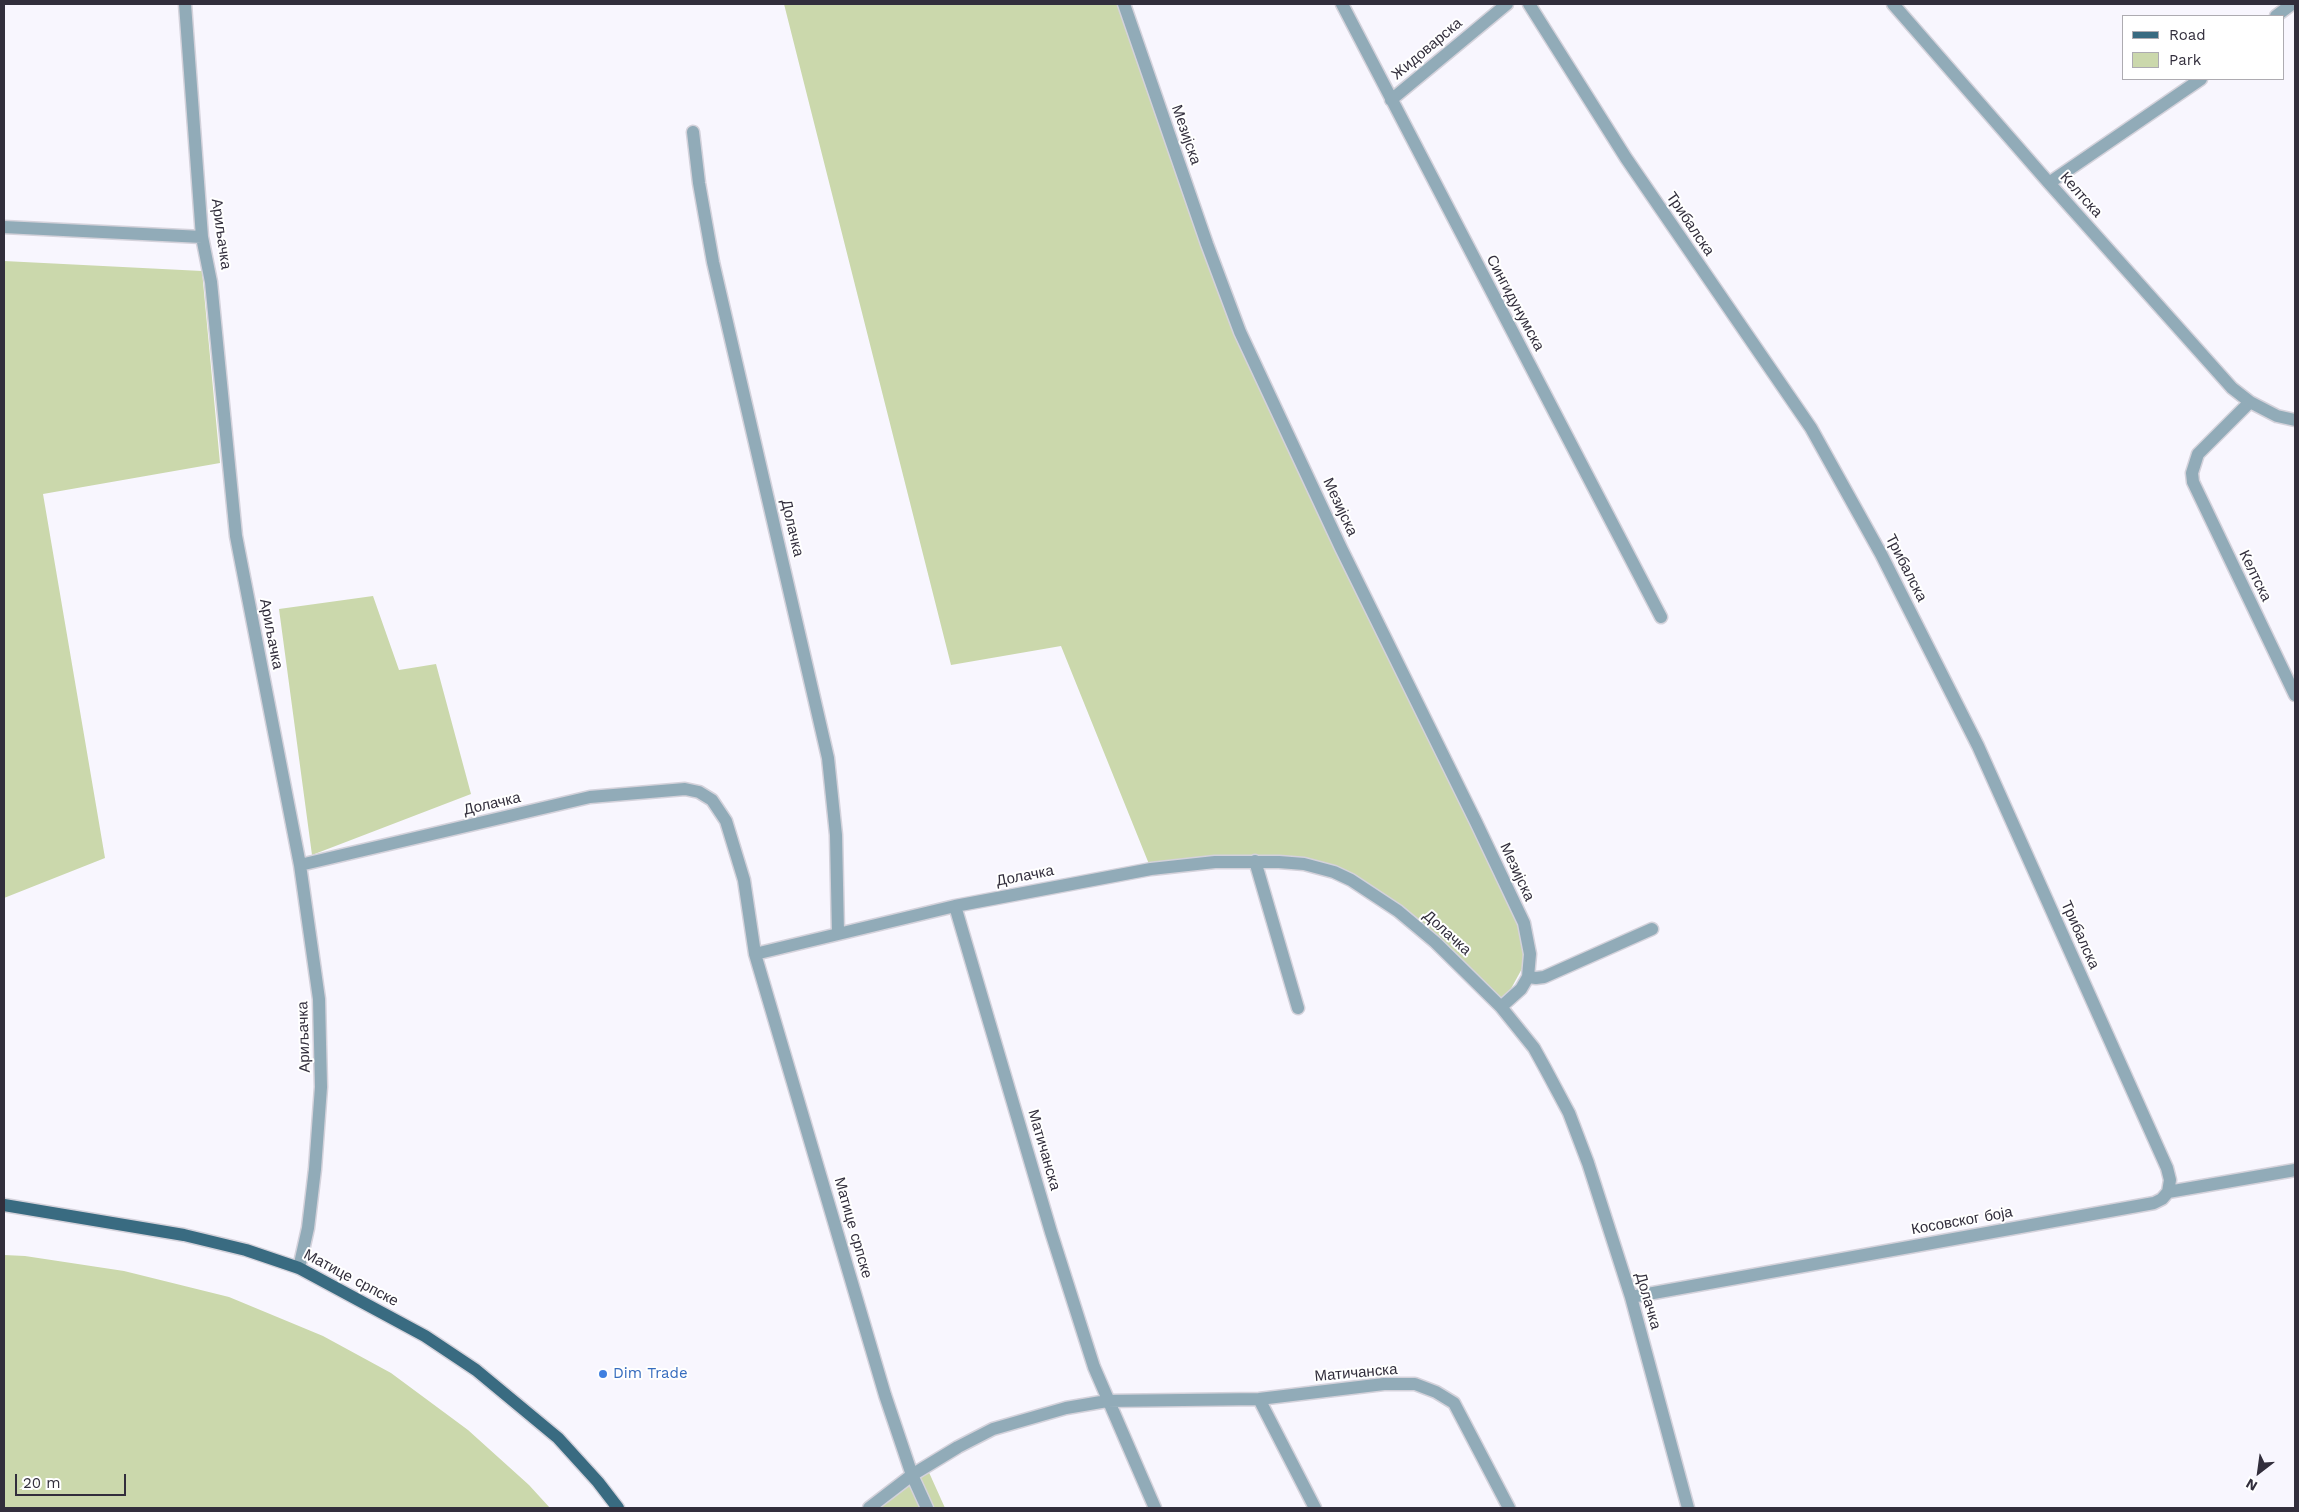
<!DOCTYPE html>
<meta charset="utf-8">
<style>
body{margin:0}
#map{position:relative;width:2299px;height:1512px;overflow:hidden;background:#f8f6fe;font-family:"Work Sans",sans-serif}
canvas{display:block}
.frame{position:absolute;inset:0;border:5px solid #322e3c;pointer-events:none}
.legend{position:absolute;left:2122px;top:15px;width:162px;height:65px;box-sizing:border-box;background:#fff;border:1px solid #adabb1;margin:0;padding:6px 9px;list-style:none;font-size:15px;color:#322e3c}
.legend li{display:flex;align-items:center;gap:10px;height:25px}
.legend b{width:25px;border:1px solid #adabb1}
.north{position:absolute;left:2234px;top:1447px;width:50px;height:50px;-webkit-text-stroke:4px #fff;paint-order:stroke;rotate:210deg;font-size:14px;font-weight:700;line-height:20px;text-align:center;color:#322e3c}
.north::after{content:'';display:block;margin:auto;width:18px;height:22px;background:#322e3c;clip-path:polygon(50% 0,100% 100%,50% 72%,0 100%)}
.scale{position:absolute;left:15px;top:1474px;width:111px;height:22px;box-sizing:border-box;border:2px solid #322e3c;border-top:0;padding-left:6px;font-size:15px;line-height:18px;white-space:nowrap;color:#322e3c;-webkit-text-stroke:4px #fff;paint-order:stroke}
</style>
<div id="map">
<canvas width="2299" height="1512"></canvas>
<div class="frame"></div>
<ul class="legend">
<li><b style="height:6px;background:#396b81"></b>Road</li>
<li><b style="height:14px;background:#cbd8ac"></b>Park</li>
</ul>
<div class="north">N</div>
<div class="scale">20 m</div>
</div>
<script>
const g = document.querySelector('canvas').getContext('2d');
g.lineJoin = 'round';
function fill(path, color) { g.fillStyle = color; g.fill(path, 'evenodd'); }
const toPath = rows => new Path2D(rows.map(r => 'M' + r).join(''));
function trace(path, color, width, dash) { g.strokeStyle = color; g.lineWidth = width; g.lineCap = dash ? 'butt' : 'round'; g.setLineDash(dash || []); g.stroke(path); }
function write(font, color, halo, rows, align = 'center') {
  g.font = font + ' "Work Sans",sans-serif'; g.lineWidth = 4; g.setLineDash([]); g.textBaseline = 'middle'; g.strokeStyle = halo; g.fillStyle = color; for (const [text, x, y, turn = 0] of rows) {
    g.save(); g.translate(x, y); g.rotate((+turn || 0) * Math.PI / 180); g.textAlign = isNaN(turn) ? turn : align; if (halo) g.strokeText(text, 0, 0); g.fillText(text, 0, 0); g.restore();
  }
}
const green = toPath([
 [784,4,1122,4,1240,332,1476,822,1530,954,1501,1007,1369,891,1304,864,1151,869,1061,646,951,665],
 [4,261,202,271,220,463,43,494,105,858,4,898],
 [373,596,399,670,436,664,471,794,312,855,279,609],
 [4,1255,25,1256,124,1271,229,1297,323,1336,391,1373,468,1430,529,1485,550,1508,4,1508],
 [927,1468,945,1508,874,1508]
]);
const minor = toPath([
 [185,4,202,237,211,282,236,536,300,865,319,999,321,1087,315,1169,308,1228,299,1268],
 [1124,4,1207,244,1240,332,1341,548,1476,822,1524,923,1530,954,1528,977,1521,989,1501,1007],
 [1342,4,1661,617],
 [1529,4,1626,158,1811,428,1881,554,1978,746,2167,1168,2170,1180,2168,1192,2162,1199,2154,1203,1631,1297],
 [1893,4,2049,183,2232,388,2250,402,2277,416,2295,420],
 [2276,16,2292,4],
 [1391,100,1507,4],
 [693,132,699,183,713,262,828,758,836,835,838,933],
 [2049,183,2201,79],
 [4,227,202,237],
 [2250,402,2198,454,2192,473,2193,482,2295,695],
 [1255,861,1298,1008],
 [300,865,590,797,685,789,699,792,712,800,726,821,744,880,755,954,885,1395,912,1475,927,1508],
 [955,906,1051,1232,1094,1367,1155,1508],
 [755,954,955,906,1151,869,1215,862,1279,862,1304,864,1334,872,1351,880,1398,911,1435,942,1501,1007,1534,1048,1545,1068,1569,1113,1588,1163,1631,1297,1688,1508],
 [1528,977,1536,978,1544,977,1652,929],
 [2168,1192,2295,1170],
 [1259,1399,1315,1508],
 [869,1508,912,1475,958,1447,993,1429,1066,1408,1107,1401,1259,1399,1384,1384,1415,1384,1436,1392,1454,1403,1509,1508]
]);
const major = toPath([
 [4,1205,184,1235,246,1250,299,1268,425,1336,476,1370,558,1438,598,1482,618,1508]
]);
const markers = [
 [603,1374,5,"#3f7fe0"]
];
const streetNames = [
 ["Жидоварска",1427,49,-40],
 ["Мезијска",1186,135,71],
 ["Келтска",2081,195,48],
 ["Трибалска",1690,224,56],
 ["Ариљачка",221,234,82],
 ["Сингидунумска",1515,303,62],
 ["Мезијска",1340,507,65],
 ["Долачка",792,528,77],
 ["Трибалска",1906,568,63],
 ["Келтска",2255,576,64],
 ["Ариљачка",271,634,79],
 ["Долачка",492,804,-13],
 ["Мезијска",1517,872,65],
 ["Долачка",1025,876,-11],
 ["Долачка",1447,933,42],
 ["Трибалска",2080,935,66],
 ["Ариљачка",304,1037,-92],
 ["Матичанска",1044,1150,74],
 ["Косовског боја",1962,1221,-10],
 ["Матице српске",853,1228,74],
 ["Матице српске",351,1278,28],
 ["Долачка",1648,1301,74],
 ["Матичанска",1356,1373,-5]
];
const shopNames = [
 ["Dim Trade",613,1374]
];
fill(green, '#cbd8ac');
trace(minor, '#d4d2db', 15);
trace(major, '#d4d2db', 15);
trace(minor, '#91abb8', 12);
trace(major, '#396b81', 12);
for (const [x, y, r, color] of markers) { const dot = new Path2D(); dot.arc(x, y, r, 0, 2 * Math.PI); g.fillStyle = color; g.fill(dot); trace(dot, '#fff', 2); }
write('15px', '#322e3c', '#fff', streetNames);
write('15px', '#366cbe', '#fff', shopNames, 'left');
</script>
